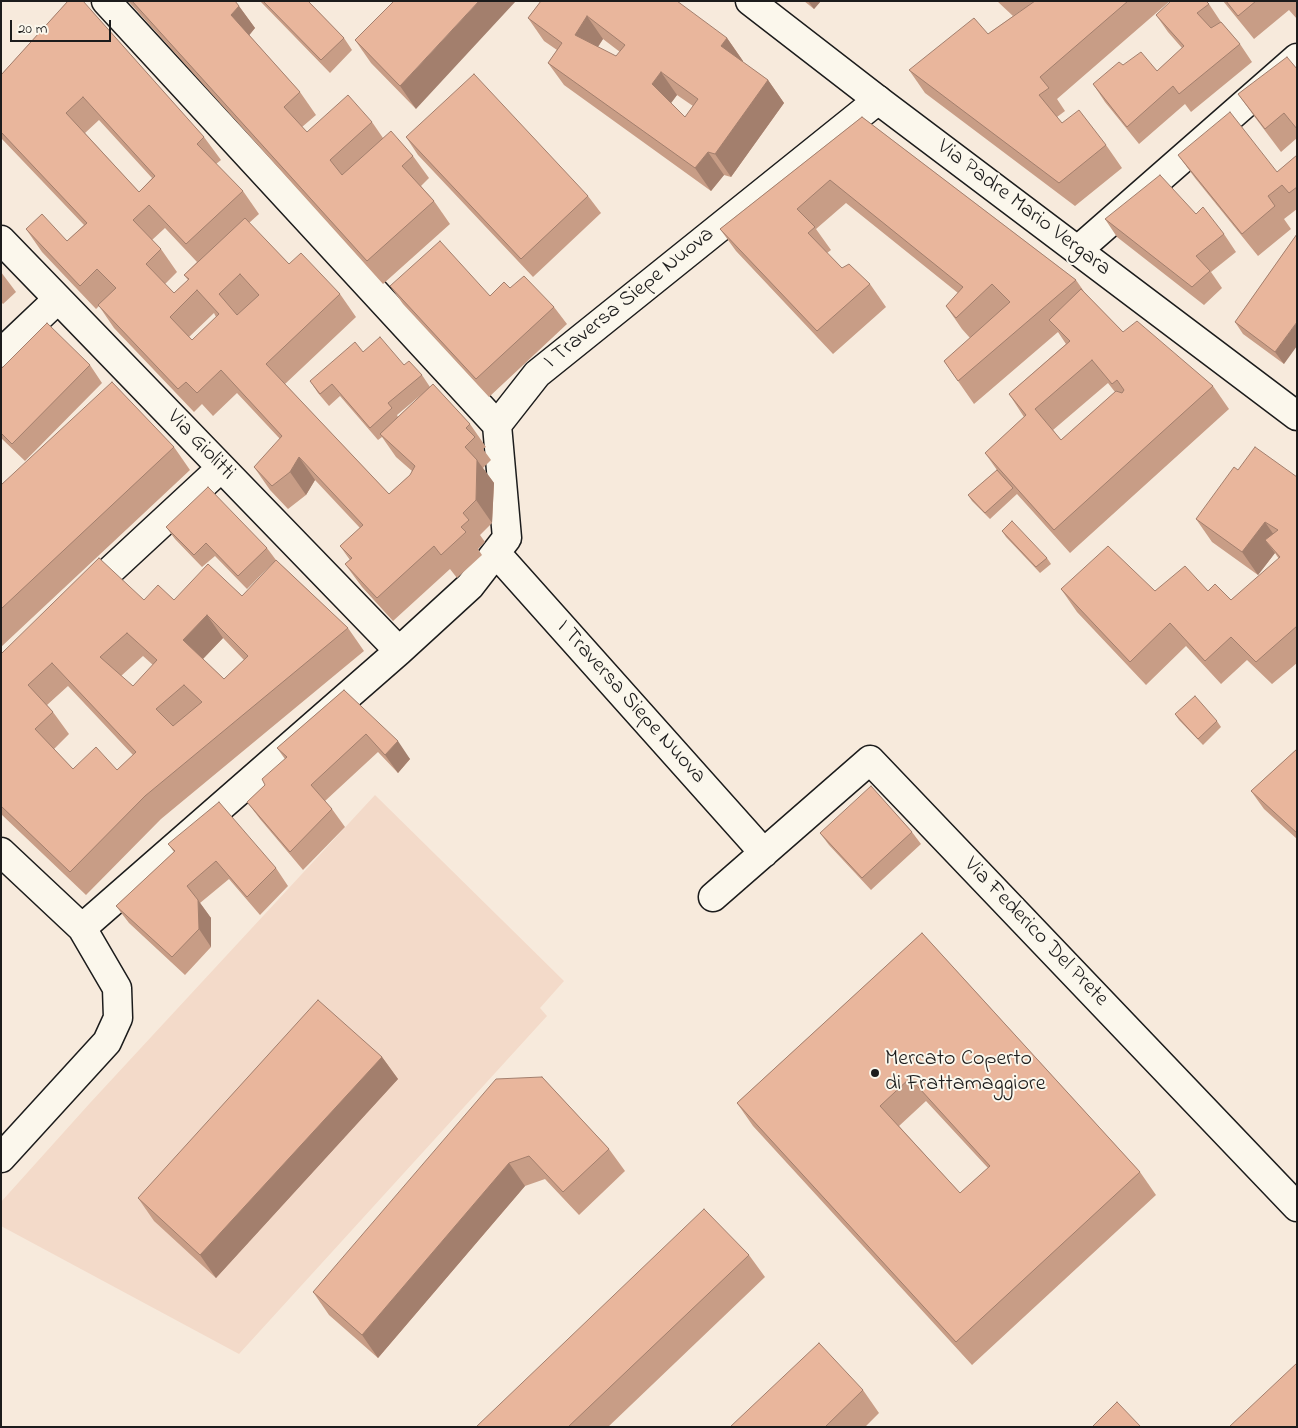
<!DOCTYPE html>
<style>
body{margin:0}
#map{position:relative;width:1298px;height:1428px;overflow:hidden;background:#f7eadc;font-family:"Indie Flower",sans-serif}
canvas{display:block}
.frame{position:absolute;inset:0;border:2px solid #1c1c1c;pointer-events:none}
.scale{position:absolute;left:10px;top:20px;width:101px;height:22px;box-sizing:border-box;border:2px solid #1c1c1c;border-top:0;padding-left:6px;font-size:15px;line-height:18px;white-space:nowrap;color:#1c1c1c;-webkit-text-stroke:4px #fbf7ec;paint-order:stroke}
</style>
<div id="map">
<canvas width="1298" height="1428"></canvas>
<div class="frame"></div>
<div class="scale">20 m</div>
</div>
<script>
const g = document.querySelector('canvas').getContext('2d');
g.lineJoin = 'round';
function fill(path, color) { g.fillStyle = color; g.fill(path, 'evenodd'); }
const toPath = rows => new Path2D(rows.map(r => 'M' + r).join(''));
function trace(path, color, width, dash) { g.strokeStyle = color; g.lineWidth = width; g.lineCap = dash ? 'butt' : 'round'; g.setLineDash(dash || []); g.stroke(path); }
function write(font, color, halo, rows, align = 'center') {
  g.font = font + ' "Indie Flower",sans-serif'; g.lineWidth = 4; g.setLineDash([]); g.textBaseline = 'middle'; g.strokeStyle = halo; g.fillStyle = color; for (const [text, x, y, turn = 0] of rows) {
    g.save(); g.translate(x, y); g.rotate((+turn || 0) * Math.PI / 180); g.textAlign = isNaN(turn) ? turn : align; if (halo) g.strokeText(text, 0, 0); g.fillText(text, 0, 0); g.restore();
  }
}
const built = toPath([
 [375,795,564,981,540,1008,547,1016,239,1354,1,1226,1,1202,90,1103]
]);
const street = toPath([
 [106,1,497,425],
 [1,240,399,651],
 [1078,250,1297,58],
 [1,353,58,299],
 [496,553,764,853],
 [85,594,221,468],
 [1,852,82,928,117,988,118,1018,107,1042,1,1158],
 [713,897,870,760,1297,1207],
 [82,928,399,651,470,586,507,538,497,425,537,374,878,100]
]);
const secondary = toPath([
 [750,1,878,100,1297,416]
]);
const wall = toPath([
 [68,1,204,137,221,160,216,164,243,191,259,214,249,223,289,264,340,294,356,317,285,384,389,494,410,475,412,471,396,457,382,437,378,440,340,396,329,406,318,393,310,381,363,352,404,365,422,375,430,387,470,424,486,447,483,449,491,460,483,468,494,483,492,523,480,535,485,542,478,549,482,555,457,578,450,569,393,621,362,587,345,564,350,560,340,546,360,528,315,480,306,495,288,509,270,490,254,467,280,439,237,393,213,416,202,404,194,412,114,328,99,306,96,309,42,252,26,229,67,241,84,225,1,138,1,75],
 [99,120,152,178,139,192,85,133],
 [165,228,197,262,184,275,188,280,174,293,165,284,177,272,161,249,152,240],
 [214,313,216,317,192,340,189,337],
 [422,394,398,417,397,415],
 [128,1,235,1,255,28,249,35,300,92,316,115,302,127,307,132,372,122,383,138,413,156,429,178,421,186,434,201,450,224,383,284],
 [260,1,308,1,344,38,352,50,330,73],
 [394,1,416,109,371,63,355,40],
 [541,1,727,38,743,61,742,62,768,80,784,103,731,177,724,175,711,191,564,85,548,63,557,50,544,41,528,18],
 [603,39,620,52,616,56,598,47],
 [677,95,693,106,685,117,671,103],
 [804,1,821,1,814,9],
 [997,1,1170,1,1057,99,1065,111,1057,117,1062,123,1106,145,1122,168,1075,206,925,93,909,70,988,34,1026,7,1013,16],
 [1223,1,1297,1,1297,19,1289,10,1254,39],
 [1209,4,1221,22,1240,44,1252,62,1191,112,1185,104,1139,144,1105,102,1093,84,1123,65,1157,71,1182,48,1168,32,1156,15],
 [1297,69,1297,138,1281,152,1254,116,1238,94],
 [862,117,1076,280,1085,293,1123,332,1213,386,1229,409,1070,553,1017,494,990,519,972,501,968,495,997,470,985,453,1024,417,1009,394,1066,344,1058,332,974,404,944,361,970,338,962,329,946,306,958,293,846,203,816,229,831,250,827,253,842,268,870,284,886,307,833,354,736,251,720,229],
 [1108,383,1115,392,1061,440,1053,430],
 [406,137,588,196,601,213,533,277,418,155],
 [1178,155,1277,172,1297,155,1297,209,1284,219,1291,229,1258,256,1195,178],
 [1196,214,1224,234,1236,252,1211,272,1222,288,1204,305,1117,237,1105,219],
 [1297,234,1284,364,1243,334,1235,322],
 [1,272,16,292,3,304,1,302],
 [390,286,490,296,510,288,554,307,567,324,489,397,403,304],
 [90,365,102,383,25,461,1,438,1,369],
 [174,447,190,470,1,647,1,485],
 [1238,470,1297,477,1297,663,1272,684,1247,660,1221,684,1186,646,1146,685,1077,612,1061,589,1208,591,1231,600,1279,559,1275,553,1258,575,1212,542,1196,519],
 [166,527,267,548,276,560,348,628,364,651,161,819,86,895,1,814,1,654,144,600,174,600,242,596,276,560,247,589,215,556,202,567,175,539],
 [223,638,244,660,224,679,203,659],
 [143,656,153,665,133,686,121,676],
 [68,686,133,755,117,770,73,769,54,749,69,734,53,712,47,705],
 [1002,531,1047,558,1051,564,1040,573,1006,537],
 [344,690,410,759,398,773,378,752,325,801,332,809,345,827,303,870,260,819,247,802,265,785,285,759,277,748],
 [1175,714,1217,721,1221,727,1203,745,1179,720],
 [1297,749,1297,839,1264,809,1251,791],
 [912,832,921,844,871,890,829,845,820,833],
 [168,844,276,868,288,886,260,915,229,879,200,903,211,918,211,947,185,975,129,923,116,906,174,852],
 [922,933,1140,1172,1156,1195,972,1365,753,1126,737,1103],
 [926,1101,988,1168,960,1193,899,1126],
 [382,1057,398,1079,216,1278,154,1221,138,1198],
 [542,1077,609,1149,625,1171,579,1215,545,1179,525,1186,378,1358,329,1315,313,1292],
 [749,1255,765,1277,608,1427,476,1427],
 [863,1390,879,1413,865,1427,730,1427]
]);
const shadedWall = toPath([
 [479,1,516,1,416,109,400,86],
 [808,1,821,1,814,9],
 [239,6,255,28,247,38,231,15],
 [587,16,603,39,591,57,575,35],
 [727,38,743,61,737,69,721,46],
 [661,72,677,95,668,107,652,84],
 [768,80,784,103,731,177,715,154],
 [708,152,724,175,711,191,695,168],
 [1297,322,1297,346,1284,364,1275,352],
 [299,457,315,480,306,495,290,472],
 [477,460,494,483,492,523,476,500],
 [1265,522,1281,545,1265,540,1275,553,1258,575,1242,552],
 [207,615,223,638,199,663,183,640],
 [398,741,410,759,398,773,385,755],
 [198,900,211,918,211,947,199,929],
 [382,1057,398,1079,216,1278,200,1255],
 [509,1163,525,1186,378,1358,362,1335]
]);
const building = toPath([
 [68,1,83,1,204,137,197,144,243,191,186,244,149,205,133,220,161,249,146,264,174,293,189,279,184,275,245,218,289,264,301,253,340,294,266,364,389,494,410,475,415,466,380,434,433,384,470,424,466,428,475,437,465,447,477,460,476,500,463,513,469,520,461,527,466,532,441,555,434,546,377,598,345,564,352,558,340,546,363,525,299,457,290,472,272,486,254,467,282,436,221,370,197,393,186,382,178,389,98,305,116,288,97,269,80,286,26,229,42,214,67,241,87,223,1,132,1,75,68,1],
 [83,97,155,176,139,192,66,113,83,97],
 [240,274,259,295,237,315,219,294,240,274],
 [197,290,219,314,192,340,170,317,197,290],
 [132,1,235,1,239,6,231,15,300,92,284,107,307,132,348,95,372,122,330,160,342,175,391,131,413,156,402,166,434,201,367,261,132,1],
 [263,1,308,1,344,38,321,60,263,1],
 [394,1,479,1,400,86,355,40,394,1],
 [541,1,677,1,727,38,721,46,768,80,715,154,708,152,695,168,548,63,562,43,528,18,541,1],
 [587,16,625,45,616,56,575,35,587,16],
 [661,72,698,99,685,117,652,84,661,72],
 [1035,1,1128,1,1040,77,1049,88,1039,95,1062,123,1079,110,1106,145,1059,183,909,70,974,18,988,34,1035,1],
 [1171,1,1206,1,1209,4,1197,13,1211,28,1221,22,1240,44,1179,94,1173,86,1127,127,1093,84,1119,62,1123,65,1141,52,1157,71,1184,46,1156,15,1171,1],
 [1226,1,1256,1,1238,16,1226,1],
 [1287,57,1297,69,1297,129,1284,113,1265,129,1238,94,1287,57],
 [474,74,588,196,521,259,406,137,474,74],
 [1230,112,1277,172,1297,155,1297,187,1289,193,1282,185,1268,196,1275,206,1242,234,1178,155,1230,112],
 [862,117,1076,280,958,381,944,361,1010,302,992,284,956,318,946,306,963,287,830,180,797,209,815,227,808,233,842,268,849,264,870,284,817,331,720,229,862,117],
 [1160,175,1196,214,1203,207,1224,234,1196,256,1210,271,1192,287,1105,219,1160,175],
 [1297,234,1297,322,1275,352,1235,322,1297,234],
 [440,241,490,296,504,282,510,288,524,276,554,307,476,379,390,286,440,241],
 [1081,289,1123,332,1137,321,1213,386,1054,530,985,453,1026,415,1009,394,1070,341,1049,320,1081,289],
 [1092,360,1112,384,1117,380,1124,390,1122,393,1116,391,1061,440,1035,409,1092,360],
 [47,323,90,365,12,444,1,433,1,369,47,323],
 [380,337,404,365,409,361,422,375,388,403,392,408,370,428,332,384,320,394,310,381,355,342,363,352,380,337],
 [112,382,174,447,1,609,1,485,112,382],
 [1255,447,1297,477,1297,626,1256,662,1231,637,1205,661,1170,623,1130,662,1061,589,1108,546,1155,591,1185,566,1208,591,1215,584,1231,600,1280,557,1265,540,1278,530,1265,522,1242,552,1196,519,1234,467,1238,470,1255,447],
 [997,470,1013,488,985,513,968,495,997,470],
 [208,487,267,548,238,576,206,543,194,555,166,527,208,487],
 [1012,521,1047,558,1036,567,1002,531,1012,521],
 [99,558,144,600,158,585,174,600,208,564,242,596,276,560,348,628,145,796,70,872,1,806,1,654,99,558],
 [207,615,248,656,224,679,183,640,207,615],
 [127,633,157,660,133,686,100,657,127,633],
 [52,663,136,752,117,770,96,747,73,769,35,729,53,712,28,685,52,663],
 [184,685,202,702,173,726,156,709,184,685],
 [344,690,398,741,385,755,366,734,311,785,332,809,290,852,247,802,265,785,262,779,287,757,277,748,344,690],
 [1195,696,1217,721,1198,739,1175,714,1195,696],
 [1297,749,1297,833,1251,791,1297,749],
 [871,786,912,832,862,878,820,833,871,786],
 [219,802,276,868,247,897,216,861,187,886,198,900,199,929,172,957,116,906,175,851,168,844,219,802],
 [922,933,1140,1172,956,1342,737,1103,922,933],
 [910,1078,990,1166,960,1193,880,1106,910,1078],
 [318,1000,382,1057,200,1255,138,1198,318,1000],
 [542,1077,609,1149,563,1192,529,1156,509,1163,362,1335,313,1292,496,1079,542,1077],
 [704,1209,749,1255,568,1427,476,1427,704,1209],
 [819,1343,863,1390,825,1427,730,1427,819,1343],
 [1297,1363,1297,1427,1229,1427,1297,1363],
 [1117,1402,1141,1427,1092,1427,1117,1402]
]);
const markers = [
 [875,1073,5,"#1c1c1c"]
];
const streetNames = [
 ["Via Padre Mario Vergara",1023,209,37],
 ["I Traversa Siepe Nuova",630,299,-39],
 ["Via Giolitti",200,446,46],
 ["I Traversa Siepe Nuova",630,703,48],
 ["Via Federico Del Prete",1035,933,46]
];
const poiNames = [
 ["Mercato Coperto",885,1060],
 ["di Frattamaggiore",885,1085]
];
fill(built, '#f3dac9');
trace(street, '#1c1c1c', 31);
trace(secondary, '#1c1c1c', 31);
trace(street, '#fbf7ec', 28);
trace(secondary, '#fbf7ec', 28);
fill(wall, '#c89d86');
fill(shadedWall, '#a37f6d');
fill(building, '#e9b69c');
trace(building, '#a37f6d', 1);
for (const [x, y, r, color] of markers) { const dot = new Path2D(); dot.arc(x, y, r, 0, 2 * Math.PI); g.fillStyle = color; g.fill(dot); trace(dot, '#fbf7ec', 2); }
write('22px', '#1c1c1c', '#fbf7ec', streetNames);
write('22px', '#1c1c1c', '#fbf7ec', poiNames, 'left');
</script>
